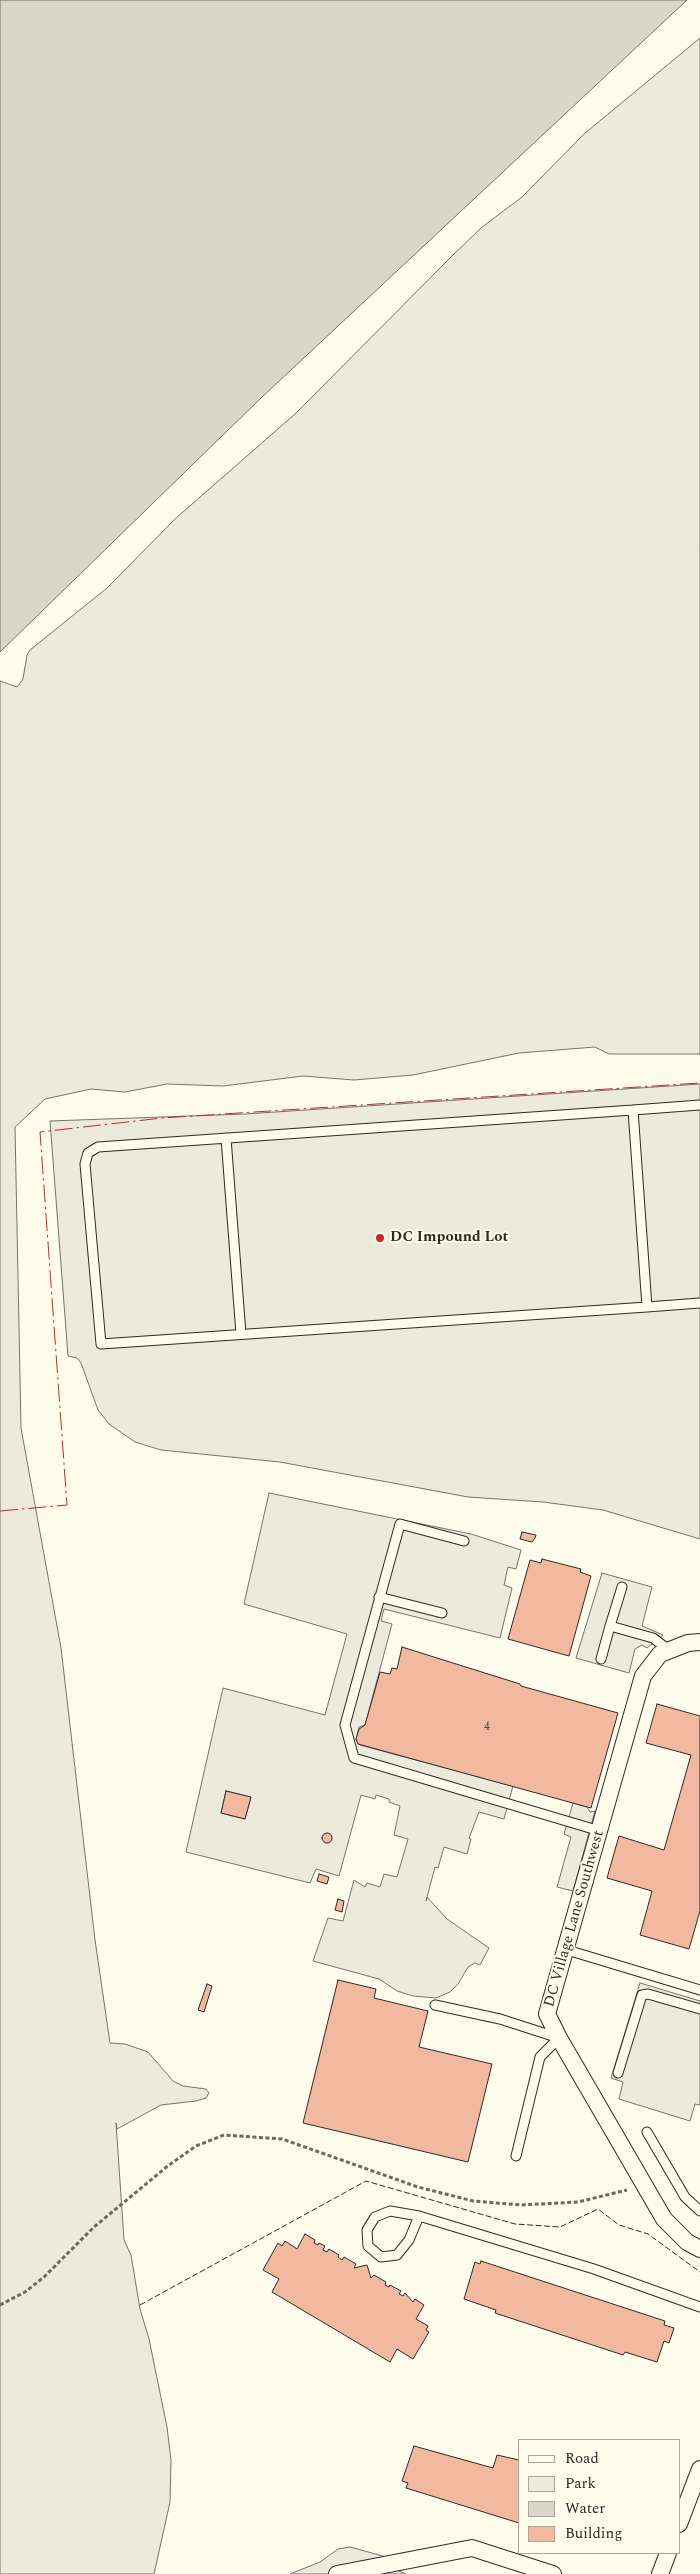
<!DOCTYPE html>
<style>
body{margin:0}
#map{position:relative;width:700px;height:2574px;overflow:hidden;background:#fdfbea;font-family:Spectral,serif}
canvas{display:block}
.legend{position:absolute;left:518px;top:2439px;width:162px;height:115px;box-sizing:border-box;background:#fdfbea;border:1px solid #a9a89e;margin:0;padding:6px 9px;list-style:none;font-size:15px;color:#2b2b2b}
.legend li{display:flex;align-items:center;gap:10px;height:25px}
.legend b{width:25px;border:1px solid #a9a89e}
</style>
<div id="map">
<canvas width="700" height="2574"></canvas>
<ul class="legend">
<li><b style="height:6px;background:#fdfbea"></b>Road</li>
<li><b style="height:14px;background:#ecebdb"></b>Park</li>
<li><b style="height:14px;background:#d8d7c9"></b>Water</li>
<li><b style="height:14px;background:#f2b8a0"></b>Building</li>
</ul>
</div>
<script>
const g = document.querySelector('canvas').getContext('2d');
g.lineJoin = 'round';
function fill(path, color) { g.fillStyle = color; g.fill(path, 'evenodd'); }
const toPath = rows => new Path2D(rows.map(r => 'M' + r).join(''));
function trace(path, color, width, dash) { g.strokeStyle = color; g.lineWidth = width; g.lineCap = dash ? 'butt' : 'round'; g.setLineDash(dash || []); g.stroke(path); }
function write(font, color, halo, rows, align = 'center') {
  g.font = font + ' Spectral,serif'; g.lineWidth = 4; g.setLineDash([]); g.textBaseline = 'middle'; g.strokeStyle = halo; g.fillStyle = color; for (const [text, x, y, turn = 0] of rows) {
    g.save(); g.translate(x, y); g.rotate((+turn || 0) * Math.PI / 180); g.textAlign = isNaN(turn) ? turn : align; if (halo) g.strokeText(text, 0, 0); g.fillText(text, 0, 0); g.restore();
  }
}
const green = toPath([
 [700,38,700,1054,609,1054,595,1047,519,1053,413,1075,354,1080,303,1076,223,1086,167,1084,125,1092,91,1089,45,1099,15,1127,21,1428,61,1648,95,1940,110,2043,125,2044,148,2052,173,2081,183,2086,206,2089,209,2093,206,2098,196,2101,161,2105,117,2129,116,2123,124,2240,131,2255,140,2309,149,2339,167,2427,171,2460,170,2502,154,2574,0,2574,0,681,17,687,23,679,27,655,30,650,107,588,175,519,295,414,453,255,481,228,522,197,584,134,700,38]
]);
const parking = toPath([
 [700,1084,700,1539,603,1510,543,1502,468,1497,280,1462,161,1450,135,1442,109,1424,98,1410,81,1363,77,1358,68,1356,50,1121,245,1114,700,1084],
 [269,1493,471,1534,521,1550,516,1569,508,1567,504,1585,512,1588,500,1638,384,1609,381,1621,392,1624,365,1725,359,1727,356,1740,360,1745,513,1786,504,1819,479,1812,469,1838,471,1839,467,1854,444,1847,438,1868,435,1867,426,1901,427,1897,447,1919,489,1948,480,1965,475,1963,468,1967,458,1984,450,1992,436,1998,413,1996,397,1991,379,1979,313,1961,328,1918,343,1921,354,1880,365,1887,367,1883,380,1887,384,1874,397,1877,408,1839,394,1835,400,1806,389,1802,389,1799,376,1795,375,1799,361,1795,339,1876,316,1869,310,1883,186,1852,223,1688,325,1715,347,1634,244,1604,269,1493],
 [226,1791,251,1797,245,1819,221,1813,226,1791],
 [602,1573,652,1587,642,1626,663,1635,647,1648,642,1645,635,1649,629,1673,576,1658,602,1573],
 [573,1803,587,1807,590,1812,595,1811,573,1891,557,1887,571,1837,564,1834,573,1803],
 [640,1983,700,2001,700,2105,695,2104,690,2121,619,2099,623,2082,611,2078,640,1983],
 [350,2547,390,2558,392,2568,406,2574,290,2574,320,2562,338,2549,350,2547]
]);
const water = toPath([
 [0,0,687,0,261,398,0,652,0,0]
]);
const building = toPath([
 [522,1532,536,1535,535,1538,532,1542,520,1539,522,1532],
 [542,1559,581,1569,580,1572,591,1576,569,1656,508,1639,530,1560,541,1563,542,1559],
 [402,1647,520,1684,521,1686,618,1713,591,1808,358,1744,356,1739,359,1729,365,1725,380,1672,390,1674,392,1668,397,1669,402,1647],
 [657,1704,700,1716,700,1911,689,1949,640,1935,652,1891,607,1878,619,1836,664,1850,691,1755,646,1743,657,1704],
 [226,1791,251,1797,245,1819,221,1813,226,1791],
 '322 1838a5 5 0 1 1 10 0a5 5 0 1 1-10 0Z',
 [319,1874,329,1877,327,1884,317,1881,319,1874],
 [338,1899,344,1901,342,1912,335,1910,338,1899],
 [338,1980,376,1989,374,1998,428,2011,419,2047,492,2064,468,2162,303,2123,338,1980],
 [207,1984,212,1986,204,2012,198,2010,207,1984],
 [305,2234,315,2240,314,2243,318,2245,319,2243,325,2246,323,2250,327,2252,329,2249,339,2255,338,2257,342,2260,344,2257,356,2264,354,2268,367,2265,371,2278,374,2275,386,2282,385,2285,389,2287,390,2285,401,2291,399,2294,403,2296,405,2293,413,2302,415,2299,424,2305,416,2319,428,2326,426,2330,429,2332,413,2359,397,2349,390,2362,272,2292,279,2279,263,2270,278,2243,282,2246,285,2241,297,2249,305,2234],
 [481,2261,665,2321,664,2325,674,2328,669,2343,664,2341,657,2362,625,2352,623,2355,495,2313,496,2310,464,2299,475,2262,480,2264,481,2261],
 [414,2446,493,2468,497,2455,519,2460,519,2523,406,2488,408,2483,402,2481,414,2446]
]);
const path = toPath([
 [0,2305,25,2292,44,2277,94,2227,169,2165,196,2146,224,2135,282,2139,418,2187,473,2201,521,2205,578,2202,627,2190]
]);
const lane = toPath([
 [700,1105,633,1110,647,1307,700,1303],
 [633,1110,98,1147,88,1153,85,1164,101,1344,647,1307],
 [226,1138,241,1334],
 [464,1541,400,1524,345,1725,354,1758,600,1831],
 [622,1587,610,1626,653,1638,669,1650],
 [379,1597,442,1613],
 [601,1659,610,1626],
 [567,1950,700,1990],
 [435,2005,500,2019,559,2038,540,2057,516,2156],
 [618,2073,642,1995,648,1994,700,2009],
 [647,2132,685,2197,700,2211],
 [419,2216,409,2240,397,2255,381,2257,368,2246,367,2230,375,2217,390,2211,419,2216,594,2269,700,2307]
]);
const street = toPath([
 [700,1642,688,1643,660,1654,643,1676,547,2014,559,2038,664,2219,687,2242,700,2249],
 [679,2524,700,2469],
 [337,2574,472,2548,553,2574],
 [660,2574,668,2553]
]);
const fence = toPath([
 [140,2305,366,2181,515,2224,560,2227,598,2209,619,2225,648,2234,700,2272]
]);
const power = toPath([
 [0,1511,67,1505,40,1132,162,1118,700,1083]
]);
const markers = [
 [380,1238,5,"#c62828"]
];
const numberNames = [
 ["4",487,1728]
];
const poiNames = [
 ["DC Impound Lot",390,1238]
];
const streetNames = [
 ["DC Village Lane Southwest",575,1919,-74]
];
fill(green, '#ecebdb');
trace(green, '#74746e', 1);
fill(parking, '#eceadb');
trace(parking, '#74746e', 1);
fill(water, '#d8d7c9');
trace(water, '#74746e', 1);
fill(building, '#f2b8a0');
trace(building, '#2b2b2b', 1);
trace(lane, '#2b2b2b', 11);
trace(street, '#2b2b2b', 18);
trace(path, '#6a6964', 3, [4, 2.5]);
trace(lane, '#fdfbea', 9);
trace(street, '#fdfbea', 16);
trace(fence, '#2b2b2b', 1, [6, 2.5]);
trace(power, '#c62828', 1, [18, 4, 2.5, 4]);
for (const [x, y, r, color] of markers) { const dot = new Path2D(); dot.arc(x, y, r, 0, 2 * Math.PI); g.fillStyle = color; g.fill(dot); trace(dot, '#fdfbea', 2); }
write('12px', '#5d4e48', null, numberNames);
write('bold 15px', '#2b2b2b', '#fdfbea', poiNames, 'left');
write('15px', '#2b2b2b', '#fdfbea', streetNames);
</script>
